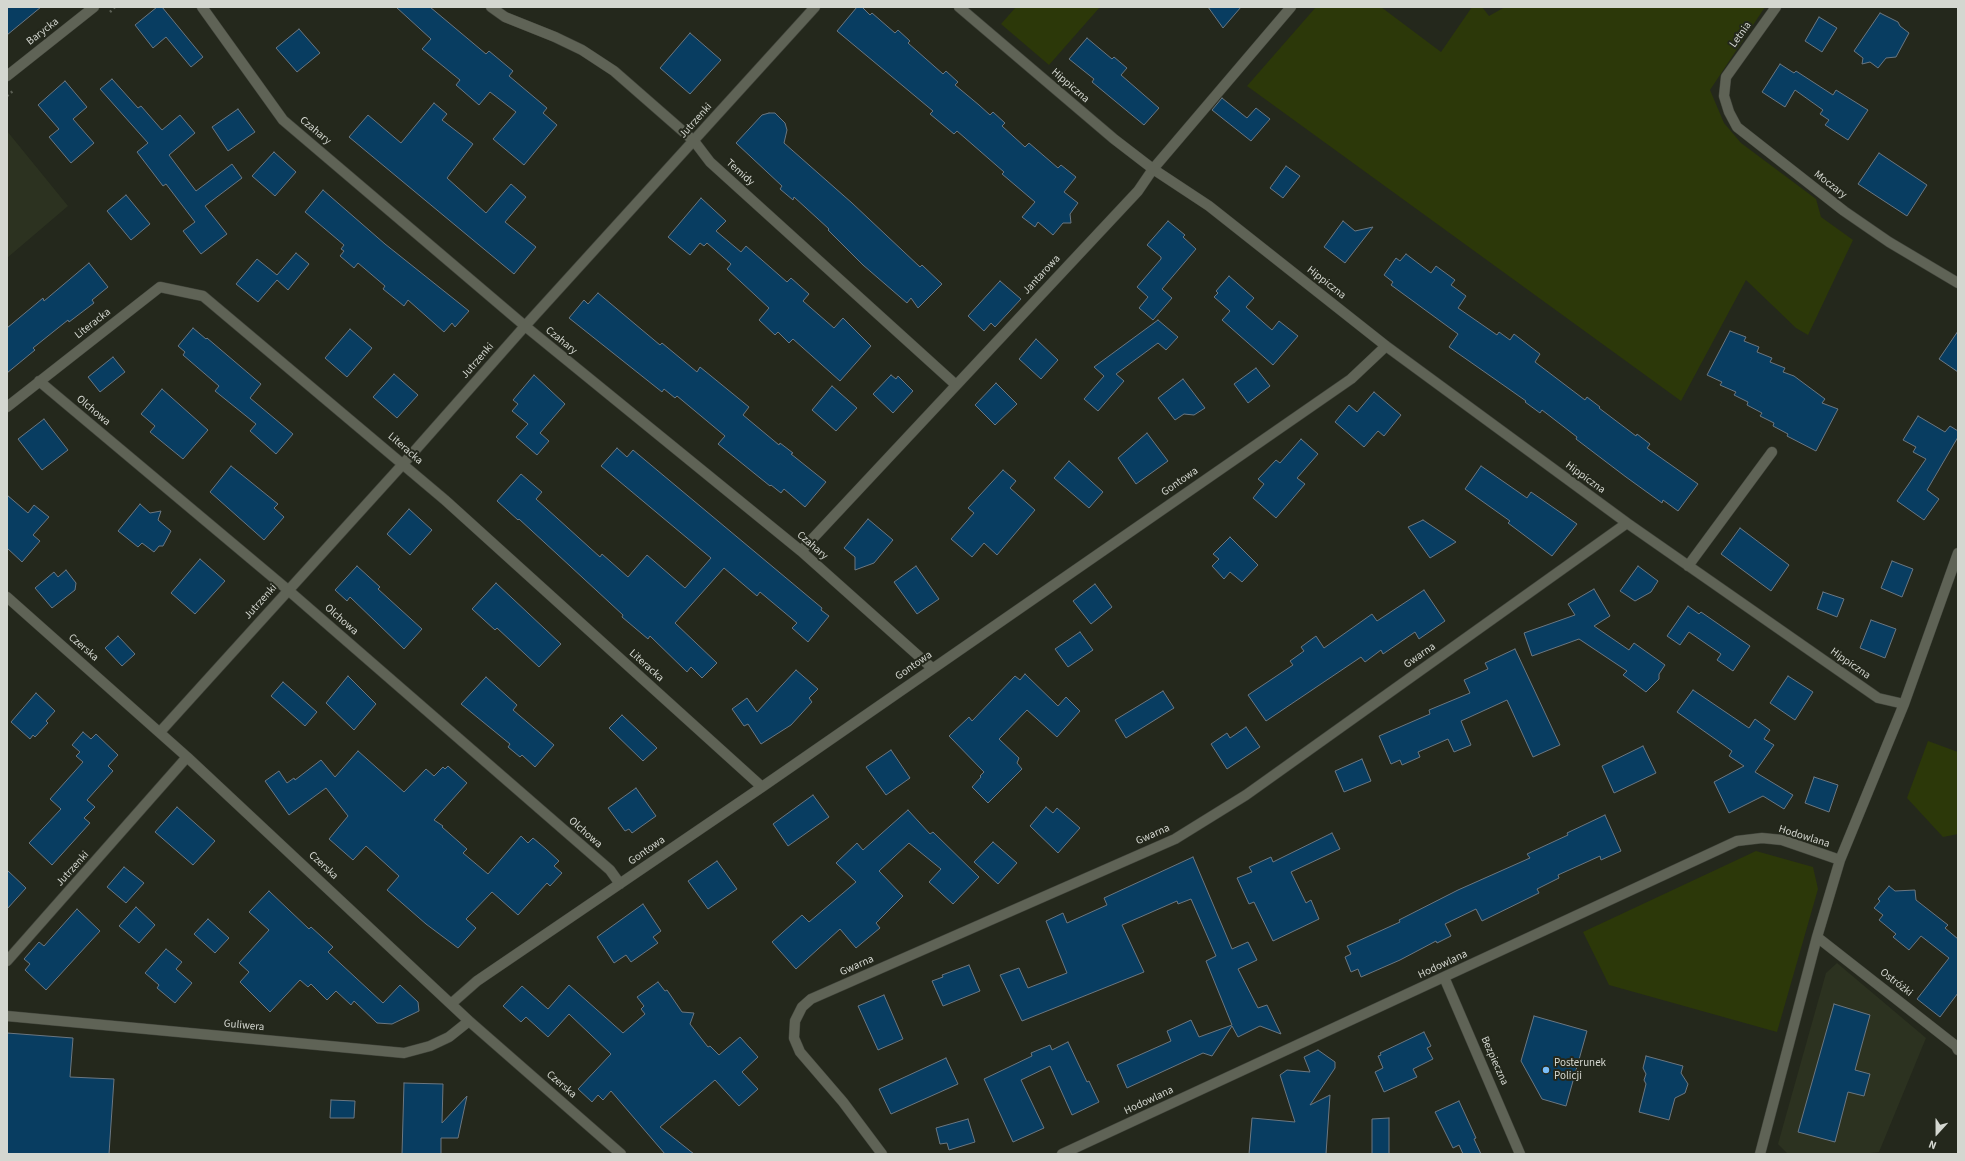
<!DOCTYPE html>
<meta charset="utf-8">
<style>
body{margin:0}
#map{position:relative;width:1965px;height:1161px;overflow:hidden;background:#24281c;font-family:"Source Sans 3",sans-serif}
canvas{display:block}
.frame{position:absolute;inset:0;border:8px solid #d4d7d0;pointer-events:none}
.north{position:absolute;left:1917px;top:1113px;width:40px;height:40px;-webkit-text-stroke:3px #24281c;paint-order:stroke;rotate:201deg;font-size:11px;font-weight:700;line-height:16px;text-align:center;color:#d4d7d0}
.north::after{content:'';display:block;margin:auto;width:14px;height:18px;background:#d4d7d0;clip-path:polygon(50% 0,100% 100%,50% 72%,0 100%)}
</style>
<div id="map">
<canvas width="1965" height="1161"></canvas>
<div class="frame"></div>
<div class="north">N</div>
</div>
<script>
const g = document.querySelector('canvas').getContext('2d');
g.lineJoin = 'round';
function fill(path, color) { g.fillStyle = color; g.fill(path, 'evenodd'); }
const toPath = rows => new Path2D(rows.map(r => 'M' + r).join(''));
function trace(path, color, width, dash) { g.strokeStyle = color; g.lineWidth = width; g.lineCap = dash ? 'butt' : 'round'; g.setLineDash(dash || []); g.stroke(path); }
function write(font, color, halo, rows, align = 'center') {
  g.font = font + ' "Source Sans 3",sans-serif'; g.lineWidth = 4; g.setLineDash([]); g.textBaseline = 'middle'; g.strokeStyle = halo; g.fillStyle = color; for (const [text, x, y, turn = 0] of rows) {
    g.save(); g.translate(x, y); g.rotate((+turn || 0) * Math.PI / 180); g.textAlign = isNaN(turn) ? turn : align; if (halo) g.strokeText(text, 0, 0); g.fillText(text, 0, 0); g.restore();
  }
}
const built = toPath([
 [7,131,68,206,7,258],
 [1837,963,1926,1038,1879,1152,1861,1154,1788,1154,1778,1144,1826,973]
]);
const green = toPath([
 [1016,7,1100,7,1049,65,1001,24],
 [1316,7,1381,7,1441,52,1472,7,1482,7,1489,16,1505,7,1765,7,1710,90,1724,123,1741,143,1816,199,1821,217,1853,240,1808,335,1796,328,1746,280,1681,401,1247,86],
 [1928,741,1958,752,1958,834,1943,837,1907,798],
 [1756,851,1813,867,1818,889,1777,1032,1609,985,1583,932]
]);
const building = toPath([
 [7,7,41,7,7,35,7,7],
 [157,7,162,7,203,57,191,67,166,37,153,48,135,25,157,7],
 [396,7,430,7,486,54,489,51,513,71,509,76,547,108,543,113,557,125,524,165,493,139,516,112,490,92,479,105,456,85,460,80,422,49,431,39,396,7],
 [857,7,862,7,870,15,872,13,895,33,898,30,910,41,908,43,943,74,946,71,958,82,955,85,979,105,990,115,993,112,1005,123,1002,126,1025,147,1029,143,1058,168,1061,165,1076,177,1064,192,1078,203,1070,214,1071,223,1063,223,1053,235,1038,222,1035,227,1022,217,1035,202,1002,174,1004,172,957,131,954,134,930,114,933,111,837,31,857,7],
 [1208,7,1241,7,1223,28,1208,7],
 [1880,13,1898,22,1900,26,1909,33,1896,57,1886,58,1878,68,1870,62,1862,64,1863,58,1854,51,1880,13],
 [1819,17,1837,28,1822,52,1805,41,1819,17],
 [299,29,320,53,297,72,276,48,299,29],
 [690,33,721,60,690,94,660,68,690,33],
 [1087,38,1112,59,1114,57,1127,68,1121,75,1159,108,1144,125,1092,82,1094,79,1069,59,1087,38],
 [1780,64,1794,73,1796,71,1833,95,1836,90,1868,110,1848,140,1825,125,1829,120,1820,114,1823,110,1795,90,1785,107,1762,92,1780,64],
 [112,79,138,108,141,106,162,130,180,115,195,133,169,155,196,191,232,164,242,178,205,206,227,234,201,254,183,231,195,222,166,184,163,186,137,152,148,143,100,89,112,79],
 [65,81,87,107,73,119,94,143,71,163,49,137,59,129,38,105,65,81],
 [1222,98,1247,118,1256,108,1270,119,1251,141,1212,110,1222,98],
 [434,103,447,114,442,120,473,144,447,178,486,213,511,184,526,197,505,222,536,247,514,274,349,137,368,115,401,143,434,103],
 [238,109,255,132,228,151,212,127,238,109],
 [769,113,775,113,785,123,787,130,784,143,852,203,920,267,922,265,942,284,918,308,911,298,907,303,863,265,828,230,829,229,794,197,793,200,780,189,782,186,736,143,762,115,769,113],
 [274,152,296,172,275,196,252,176,274,152],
 [1879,153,1927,185,1907,216,1858,184,1879,153],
 [1286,166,1300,176,1283,198,1270,188,1286,166],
 [323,190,385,244,469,311,455,327,452,323,444,332,408,300,404,306,383,289,385,286,358,263,354,268,340,256,344,251,341,249,344,245,305,212,323,190],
 [126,195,150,224,131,240,107,211,126,195],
 [701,198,726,221,716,231,741,252,746,246,787,282,791,278,809,294,803,301,834,328,843,318,871,346,840,381,793,339,789,343,778,332,775,335,759,320,769,308,727,269,731,264,707,243,704,246,700,243,690,255,668,237,701,198],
 [1168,221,1185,235,1183,237,1196,249,1162,289,1172,298,1153,320,1139,308,1148,297,1137,287,1161,259,1161,257,1147,245,1168,221],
 [1343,221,1355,231,1373,227,1345,263,1324,247,1343,221],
 [296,253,309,264,288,290,277,280,258,302,236,284,257,259,277,275,296,253],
 [1406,254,1431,273,1436,266,1455,280,1451,285,1466,296,1458,308,1497,335,1499,332,1510,340,1514,334,1540,354,1535,362,1585,400,1587,397,1600,407,1599,408,1636,436,1637,434,1650,444,1647,448,1698,484,1678,511,1663,500,1662,503,1626,477,1576,439,1577,437,1542,410,1540,413,1525,402,1526,401,1449,347,1458,334,1391,285,1393,282,1384,275,1396,258,1400,261,1406,254],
 [89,263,108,287,92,300,94,303,69,322,68,320,33,348,35,350,7,373,7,328,43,298,44,301,89,263],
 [1229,276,1254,298,1246,307,1272,330,1279,321,1298,336,1273,365,1222,320,1230,311,1214,297,1218,293,1216,291,1229,276],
 [1000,281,1021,299,995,327,991,323,984,331,968,316,1000,281],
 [598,293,660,345,662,343,697,372,700,367,749,407,743,415,779,445,780,443,793,453,791,454,826,482,805,507,784,489,781,493,771,485,770,486,718,444,725,436,677,396,675,398,664,389,662,392,569,318,584,300,588,304,598,293],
 [1158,320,1178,337,1166,350,1158,343,1116,374,1124,381,1098,411,1084,399,1104,376,1094,367,1158,320],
 [193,328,206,339,207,338,261,384,250,398,293,434,276,454,250,431,256,424,215,391,219,386,183,355,185,352,178,346,193,328],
 [350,329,372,348,347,377,325,358,350,329],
 [1730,331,1746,337,1744,341,1759,347,1757,352,1772,358,1770,362,1785,368,1783,372,1794,376,1825,399,1822,403,1838,409,1816,451,1787,436,1788,434,1773,426,1774,423,1760,416,1762,413,1747,405,1748,402,1734,395,1736,392,1720,385,1722,382,1707,375,1730,331],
 [1958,331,1958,372,1939,359,1958,331],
 [1036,339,1058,360,1041,379,1019,359,1036,339],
 [113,357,125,372,100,392,88,377,113,357],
 [1256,368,1270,386,1248,403,1234,384,1256,368],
 [394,374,418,395,397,418,373,397,394,374],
 [534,375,565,404,540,433,549,441,537,455,516,437,528,424,512,411,518,404,513,400,534,375],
 [891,375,896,379,898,376,913,391,893,413,873,394,891,375],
 [1183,379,1205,408,1194,415,1184,414,1175,420,1158,398,1183,379],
 [996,383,1017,404,995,425,975,405,996,383],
 [832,386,857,408,836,431,812,410,832,386],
 [162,389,208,430,183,459,150,432,155,426,141,414,162,389],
 [1374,392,1401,415,1384,436,1378,431,1364,447,1335,422,1349,405,1357,412,1374,392],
 [1918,416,1945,432,1950,426,1958,431,1958,437,1927,490,1939,499,1924,520,1897,501,1926,459,1913,452,1916,447,1903,440,1918,416],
 [44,419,68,450,42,470,18,439,44,419],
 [1147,433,1168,461,1136,484,1118,458,1147,433],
 [1301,439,1318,454,1297,478,1305,484,1276,518,1253,498,1264,484,1258,479,1276,460,1280,463,1301,439],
 [617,448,627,457,633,450,822,608,821,610,829,616,808,642,792,628,797,623,760,592,757,596,724,568,675,623,717,663,702,678,691,667,687,672,650,636,648,639,622,617,623,615,570,566,519,519,518,520,497,501,521,474,542,492,536,499,600,557,602,554,628,577,647,555,685,588,711,558,601,466,617,448],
 [1069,461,1103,492,1089,508,1054,478,1069,461],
 [231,466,278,504,274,508,284,517,264,540,210,492,231,466],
 [1481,466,1527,498,1531,492,1577,524,1552,556,1508,523,1510,521,1465,489,1481,466],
 [1003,470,1016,481,1010,488,1035,510,997,555,984,543,972,557,951,539,974,513,968,508,1003,470],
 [7,495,28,513,34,505,49,517,33,535,40,541,22,562,7,548,7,495],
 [140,504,150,513,161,511,158,520,171,531,163,546,159,546,154,552,142,543,138,547,118,531,140,504],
 [409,509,432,530,410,555,387,534,409,509],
 [868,519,893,540,874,563,855,570,855,557,844,548,868,519],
 [1423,520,1456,542,1430,558,1408,527,1423,520],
 [1740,528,1789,565,1771,591,1721,554,1740,528],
 [1230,537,1258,565,1242,582,1230,572,1224,579,1212,566,1219,559,1213,554,1230,537],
 [200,559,225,581,195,614,171,593,200,559],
 [1892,561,1913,569,1902,597,1881,588,1892,561],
 [357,566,380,587,378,589,422,629,404,649,350,597,347,601,335,590,357,566],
 [916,566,939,599,917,614,894,582,916,566],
 [1638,566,1658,581,1651,592,1635,601,1620,591,1638,566],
 [66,570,76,583,75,590,52,608,35,588,54,572,58,577,66,570],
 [496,583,561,644,539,667,497,628,495,630,472,609,496,583],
 [1095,584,1112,607,1091,624,1073,601,1095,584],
 [1594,589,1610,616,1594,626,1629,650,1634,643,1665,665,1659,674,1659,679,1646,692,1623,675,1627,671,1579,639,1532,656,1524,633,1575,615,1568,604,1594,589],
 [1424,590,1445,621,1419,639,1415,632,1383,654,1381,650,1365,662,1361,657,1266,721,1248,695,1293,665,1290,661,1304,651,1301,647,1316,636,1324,648,1372,614,1377,621,1424,590],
 [1823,592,1844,599,1837,617,1817,609,1823,592],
 [1688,606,1699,614,1701,612,1750,646,1733,671,1717,660,1721,654,1689,632,1680,645,1667,636,1688,606],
 [1871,620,1896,629,1885,658,1860,648,1871,620],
 [1080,632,1093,650,1068,667,1055,649,1080,632],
 [118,636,135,654,122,666,105,648,118,636],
 [1515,649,1560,745,1533,757,1507,700,1461,721,1471,745,1454,752,1448,739,1418,752,1420,757,1402,765,1400,760,1391,764,1379,736,1430,714,1429,710,1470,693,1464,680,1488,669,1485,663,1515,649],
 [796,670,818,689,809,698,812,702,791,725,761,744,748,724,744,726,732,709,747,698,757,712,796,670],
 [1025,674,1058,706,1066,697,1080,711,1057,737,1027,710,999,739,1019,758,1017,763,1022,769,988,803,972,787,981,777,980,776,984,772,949,736,969,717,972,721,1015,676,1020,680,1025,674],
 [348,676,376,704,354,730,326,703,348,676],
 [1788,676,1813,692,1795,720,1770,703,1788,676],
 [486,677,517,705,513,710,554,745,535,767,522,755,520,757,508,747,510,744,461,704,486,677],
 [283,682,317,712,305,726,271,696,283,682],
 [1693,690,1749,728,1755,719,1770,730,1764,739,1774,745,1755,772,1793,795,1784,809,1763,796,1729,813,1714,782,1744,766,1729,756,1732,751,1677,712,1693,690],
 [1163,691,1174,708,1126,738,1115,720,1163,691],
 [36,693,55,711,46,721,48,723,35,737,33,735,30,739,11,722,36,693],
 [622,715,657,748,643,761,609,728,622,715],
 [1246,727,1260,747,1227,769,1211,744,1227,733,1230,738,1246,727],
 [83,732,91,739,96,734,118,755,108,766,113,771,87,800,95,807,84,818,90,823,52,865,29,843,61,809,50,799,83,762,76,756,80,752,72,745,83,732],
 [1643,746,1656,773,1614,793,1602,766,1643,746],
 [891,750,910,778,886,795,866,767,891,750],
 [358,751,404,792,426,769,434,776,443,767,445,769,448,766,467,783,434,820,443,826,442,827,467,849,463,853,488,874,521,836,528,843,533,838,546,849,559,861,554,866,562,873,550,886,547,883,518,915,492,892,466,919,476,928,458,948,426,924,387,890,399,876,366,846,353,860,329,839,348,816,326,788,289,815,265,781,279,771,287,783,294,778,295,780,321,760,335,777,358,751],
 [1362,759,1371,781,1344,792,1335,771,1362,759],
 [1814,777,1838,785,1829,812,1805,803,1814,777],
 [636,788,656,816,632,833,629,829,625,831,608,808,636,788],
 [813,795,829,817,788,846,773,824,813,795],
 [177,807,215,841,193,865,155,832,177,807],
 [1046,807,1053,813,1057,808,1080,828,1058,853,1030,826,1046,807],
 [908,810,930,834,933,832,979,877,953,904,929,882,941,869,909,843,879,871,903,896,876,923,880,928,856,948,840,929,796,969,772,942,802,915,809,922,856,882,836,863,857,843,863,850,908,810],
 [1605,815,1621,851,1601,860,1600,856,1558,875,1559,878,1537,889,1539,893,1482,921,1476,909,1445,924,1451,936,1437,943,1436,941,1400,960,1361,977,1358,969,1351,972,1345,957,1351,954,1347,946,1400,922,1399,920,1458,890,1530,858,1527,854,1568,835,1567,833,1605,815],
 [1332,833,1340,849,1291,872,1306,903,1311,900,1319,919,1273,941,1254,902,1249,904,1237,878,1252,872,1249,867,1271,857,1273,862,1332,833],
 [993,842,1017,863,998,884,974,862,993,842],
 [1193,857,1232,949,1248,942,1257,960,1238,969,1258,1008,1267,1005,1281,1034,1260,1026,1238,1037,1232,1026,1212,1056,1203,1053,1127,1088,1117,1065,1171,1041,1167,1031,1191,1020,1199,1037,1232,1025,1206,961,1216,956,1191,899,1178,904,1177,901,1122,925,1144,972,1022,1021,1000,975,1019,968,1028,988,1067,973,1046,921,1063,913,1067,923,1107,905,1104,898,1193,857],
 [717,861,737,889,708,909,688,881,717,861],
 [124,867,144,883,126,903,107,887,124,867],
 [7,870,26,888,7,909,7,870],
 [1889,886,1895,891,1915,890,1916,900,1948,925,1945,928,1958,939,1958,993,1940,1017,1917,999,1949,958,1921,936,1909,950,1893,937,1896,934,1879,920,1883,915,1874,908,1880,901,1878,899,1889,886],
 [269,891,309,929,311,927,333,947,328,952,383,1003,400,985,418,1002,419,1011,392,1024,377,1023,354,1001,351,1005,336,991,327,1000,311,984,308,987,300,980,270,1012,240,982,249,972,239,963,269,930,249,912,269,891],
 [643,904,661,931,653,937,658,943,631,962,626,955,614,963,597,937,643,904],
 [136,907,155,925,139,943,119,926,136,907],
 [77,909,100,931,46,990,25,970,30,964,24,959,39,942,44,946,77,909],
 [208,919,229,938,215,953,194,934,208,919],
 [166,949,182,962,176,969,192,983,175,1003,157,988,159,985,145,973,166,949],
 [969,965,980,991,943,1006,932,981,943,977,942,975,969,965],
 [658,982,665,991,667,990,682,1012,694,1013,690,1024,708,1047,710,1046,719,1055,740,1037,758,1057,742,1072,758,1089,739,1106,715,1080,660,1127,694,1154,665,1154,611,1091,603,1100,598,1095,592,1102,578,1089,611,1054,569,1014,548,1037,526,1017,521,1022,503,1006,522,986,548,1009,569,985,623,1033,645,1014,641,1009,644,1006,637,997,658,982],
 [884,995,903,1039,878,1050,858,1006,884,995],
 [1834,1004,1870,1015,1855,1070,1870,1074,1864,1096,1848,1092,1835,1142,1798,1132,1834,1004],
 [1534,1016,1587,1031,1566,1106,1542,1099,1521,1061,1534,1016],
 [1424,1032,1431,1046,1427,1048,1433,1059,1413,1069,1417,1077,1384,1092,1375,1072,1383,1068,1378,1056,1381,1055,1380,1053,1424,1032],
 [7,1033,73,1038,70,1077,114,1079,109,1154,7,1154,7,1033],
 [1068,1042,1087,1082,1089,1081,1099,1102,1072,1115,1050,1066,1021,1080,1044,1128,1013,1142,984,1079,1032,1056,1031,1053,1050,1045,1052,1050,1068,1042],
 [1318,1050,1335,1062,1335,1068,1310,1105,1330,1095,1326,1154,1249,1154,1252,1118,1295,1122,1280,1075,1287,1070,1310,1072,1304,1057,1318,1050],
 [1646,1056,1683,1066,1681,1073,1688,1084,1685,1093,1675,1098,1669,1120,1639,1112,1646,1084,1644,1080,1646,1074,1643,1068,1646,1056],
 [946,1058,958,1084,891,1114,879,1089,946,1058],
 [404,1083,443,1084,442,1123,467,1096,458,1138,441,1138,441,1154,402,1154,404,1083],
 [331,1100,355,1101,354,1118,330,1118,331,1100],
 [1459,1101,1476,1138,1474,1139,1481,1154,1463,1154,1459,1145,1453,1148,1435,1112,1459,1101],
 [1389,1118,1389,1154,1372,1154,1372,1119,1389,1118],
 [968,1119,975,1142,949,1150,947,1143,940,1144,936,1128,968,1119]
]);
const path = toPath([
 [110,12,115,7],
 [7,96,13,91]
]);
const minor = toPath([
 [202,7,283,120,525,326,801,551,932,668],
 [491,7,505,17,555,37,582,50,614,71,694,141,710,162,956,385],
 [959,7,1114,139,1153,169,1209,206,1386,346,1627,523,1878,698,1904,704],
 [1776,7,1726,77,1724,96,1729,112,1737,127,1844,211,1889,242,1958,283],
 [7,76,94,7],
 [39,381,288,590,610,870,620,884],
 [7,407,160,287,203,296,445,500,762,787],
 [801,551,1138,191,1153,169,1291,7],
 [1688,566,1772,452],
 [7,597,187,757,469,1021,621,1154],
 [160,732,403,464,525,326,815,7],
 [1817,937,1956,1046,1958,1050],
 [7,961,187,757],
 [1444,977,1520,1154],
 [452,1003,477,981,762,787,1351,379,1386,346],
 [7,1016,404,1053,430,1046,449,1037,469,1021],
 [882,1154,843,1102,800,1052,794,1038,795,1021,802,1007,811,999,1175,839,1246,795,1627,523],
 [1062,1154,1737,841,1762,838,1782,840,1840,860],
 [1760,1154,1817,937,1840,860,1904,704,1958,553]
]);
const markers = [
 [1546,1070,4,"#7abef8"]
];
const streetNames = [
 ["Barycka",43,32,-38],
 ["Letnia",1741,35,-54],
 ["Hippiczna",1070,86,41],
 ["Jutrzenki",696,121,-48],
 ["Czahary",315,131,40],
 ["Temidy",740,173,42],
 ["Moczary",1830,185,38],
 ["Jantarowa",1042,275,-47],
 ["Hippiczna",1326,283,38],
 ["Literacka",93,324,-38],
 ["Czahary",561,341,39],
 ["Jutrzenki",478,361,-49],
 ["Olchowa",93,411,40],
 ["Literacka",405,449,41],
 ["Hippiczna",1585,478,36],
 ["Gontowa",1180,482,-35],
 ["Czahary",812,546,41],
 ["Jutrzenki",261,602,-48],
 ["Olchowa",341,620,41],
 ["Czerska",83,648,41],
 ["Gwarna",1420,656,-35],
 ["Hippiczna",1850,664,35],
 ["Literacka",646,666,42],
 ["Gontowa",914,666,-35],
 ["Olchowa",585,833,41],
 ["Gwarna",1153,835,-24],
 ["Hodowlana",1804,837,17],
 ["Gontowa",647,851,-35],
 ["Czerska",323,866,43],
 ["Jutrzenki",73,869,-48],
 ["Hodowlana",1443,965,-25],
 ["Gwarna",857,966,-24],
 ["Ostróżki",1896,983,38],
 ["Guliwera",244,1026,5],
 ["Bezpieczna",1494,1061,66],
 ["Czerska",561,1085,41],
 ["Hodowlana",1149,1101,-25]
];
const poiNames = [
 ["Posterunek",1554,1064],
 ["Policji",1554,1077]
];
fill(built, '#2c3220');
fill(green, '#2c3809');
fill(building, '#083d61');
trace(building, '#6b7781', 1);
trace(minor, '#41443b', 11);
trace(path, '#5b5f54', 2.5, [2, 3]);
trace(minor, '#5f6356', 10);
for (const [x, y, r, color] of markers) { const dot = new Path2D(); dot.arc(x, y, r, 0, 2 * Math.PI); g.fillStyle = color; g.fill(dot); trace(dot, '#24281c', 1.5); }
write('11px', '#d4d7d0', '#24281c', streetNames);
write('11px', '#d4d7d0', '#24281c', poiNames, 'left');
</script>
